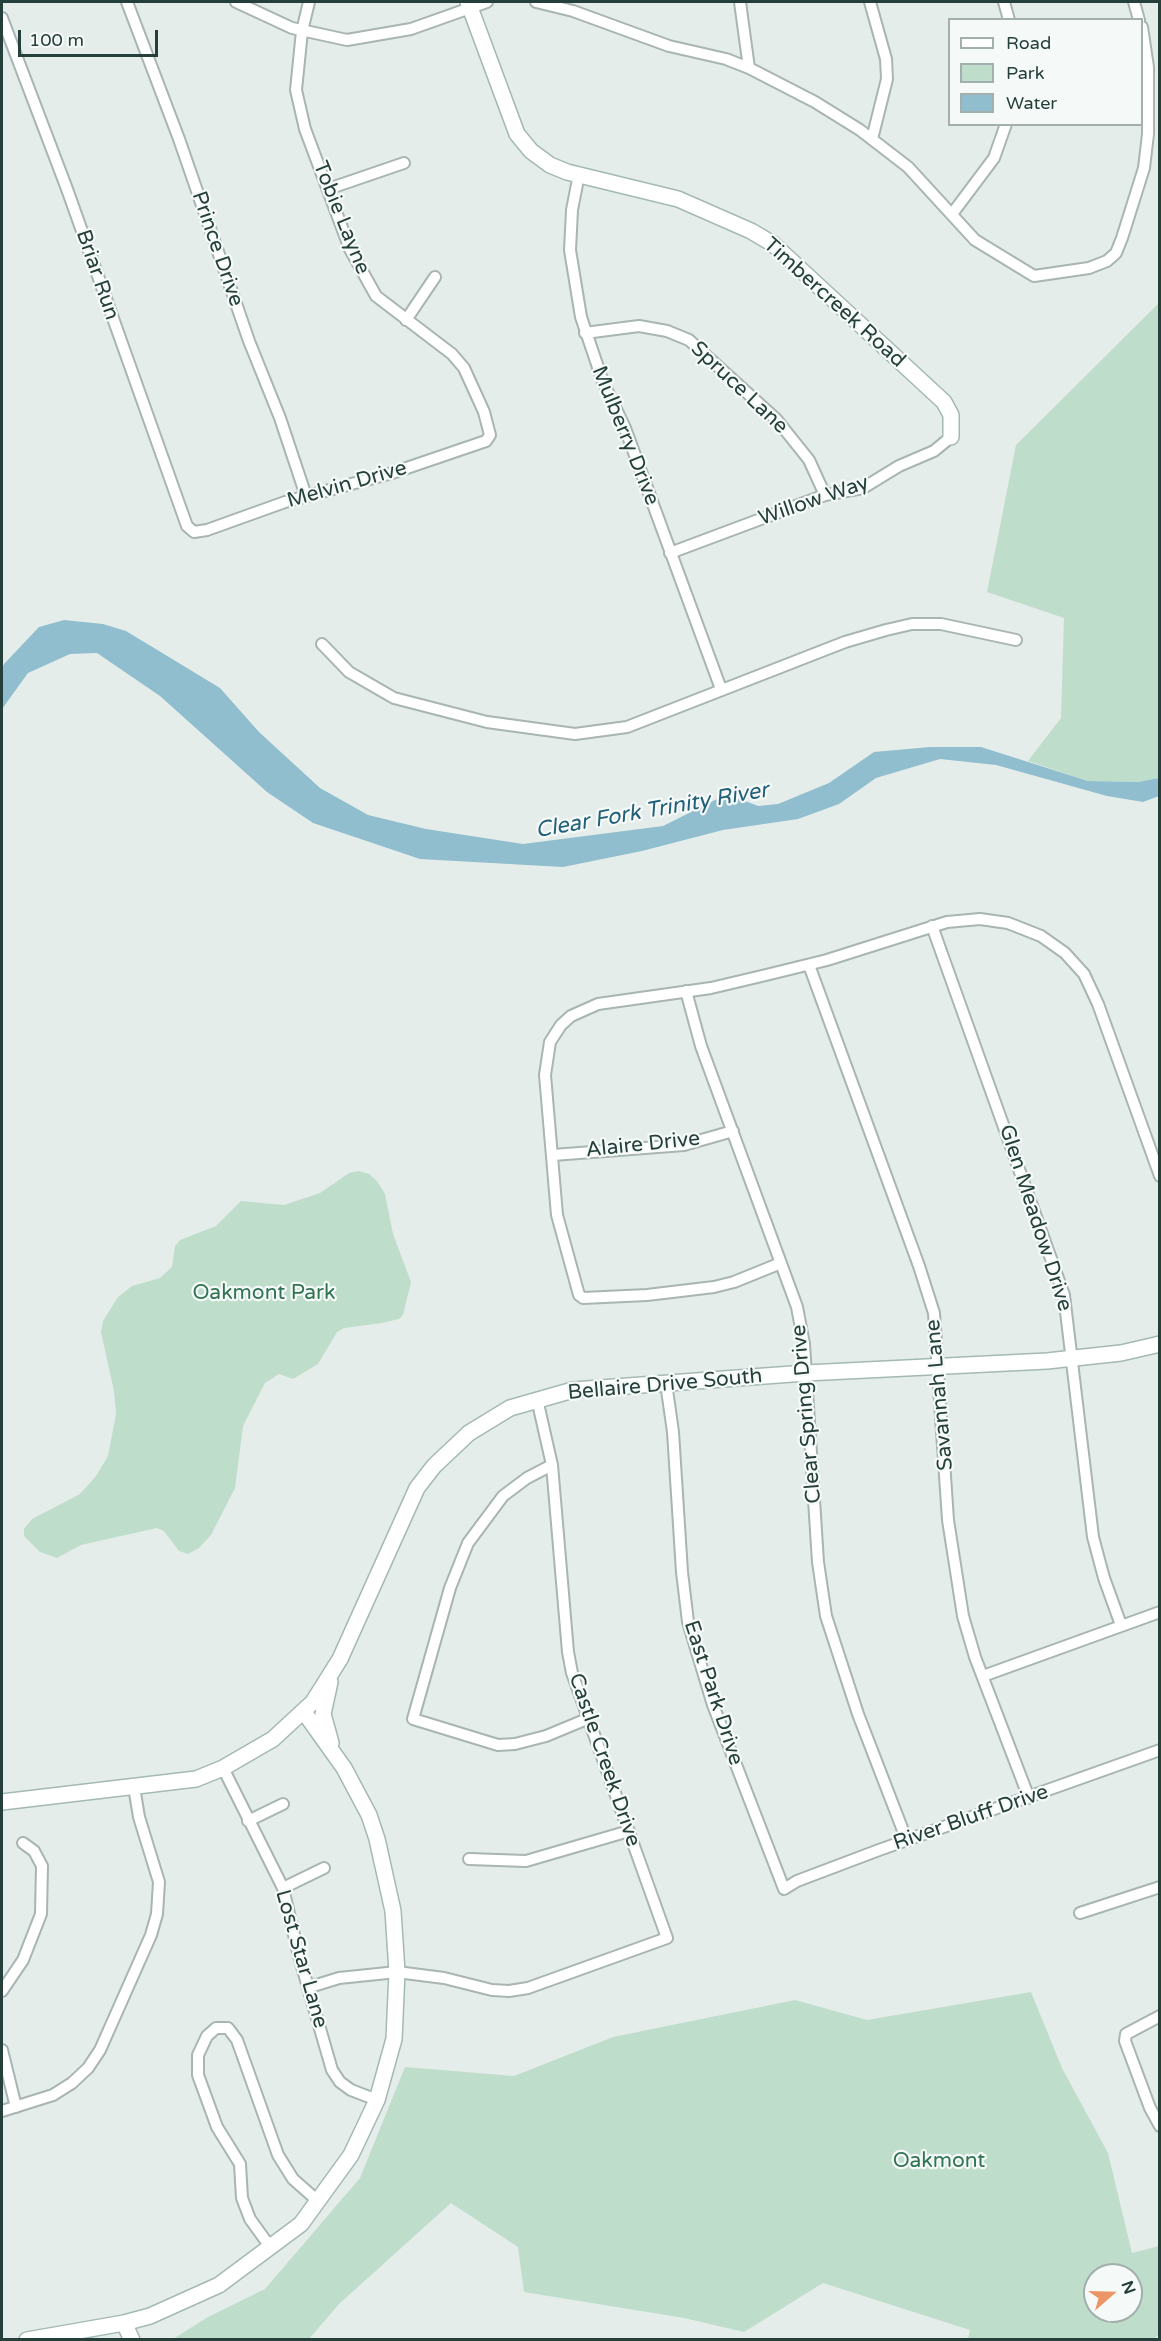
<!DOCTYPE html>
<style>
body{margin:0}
#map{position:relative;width:1161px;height:2341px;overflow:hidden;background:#e5edea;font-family:"Varela Round",sans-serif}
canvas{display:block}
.frame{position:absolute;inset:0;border:3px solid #253f3a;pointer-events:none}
.legend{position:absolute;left:948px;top:18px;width:195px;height:108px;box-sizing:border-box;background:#f5faf8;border:2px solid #a2afac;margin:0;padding:8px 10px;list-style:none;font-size:18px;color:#253f3a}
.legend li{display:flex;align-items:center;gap:12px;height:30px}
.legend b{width:30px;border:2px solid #a2afac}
.north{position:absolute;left:1083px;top:2263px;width:60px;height:60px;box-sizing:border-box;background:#f5faf8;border:2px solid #a2afac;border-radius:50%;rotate:70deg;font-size:16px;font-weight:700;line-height:24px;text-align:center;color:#253f3a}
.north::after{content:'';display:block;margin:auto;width:21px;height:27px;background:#ec9565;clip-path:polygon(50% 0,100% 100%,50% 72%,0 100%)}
.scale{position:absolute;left:18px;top:30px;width:140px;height:27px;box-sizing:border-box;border:3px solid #253f3a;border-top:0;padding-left:8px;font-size:18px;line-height:21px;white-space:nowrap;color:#253f3a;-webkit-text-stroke:4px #f5faf8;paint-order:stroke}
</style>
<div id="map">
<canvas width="1161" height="2341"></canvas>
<div class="frame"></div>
<ul class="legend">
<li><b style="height:8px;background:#fff"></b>Road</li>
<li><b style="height:16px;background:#bfddcb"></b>Park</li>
<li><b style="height:16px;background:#90becf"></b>Water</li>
</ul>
<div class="north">N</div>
<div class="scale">100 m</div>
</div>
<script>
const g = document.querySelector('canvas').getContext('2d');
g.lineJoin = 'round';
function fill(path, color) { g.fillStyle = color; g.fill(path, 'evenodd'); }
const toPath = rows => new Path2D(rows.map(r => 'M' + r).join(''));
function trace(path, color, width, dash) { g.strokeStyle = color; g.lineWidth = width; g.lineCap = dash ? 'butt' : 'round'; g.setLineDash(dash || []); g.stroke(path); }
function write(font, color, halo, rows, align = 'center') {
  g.font = font + ' "Varela Round",sans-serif'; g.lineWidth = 4.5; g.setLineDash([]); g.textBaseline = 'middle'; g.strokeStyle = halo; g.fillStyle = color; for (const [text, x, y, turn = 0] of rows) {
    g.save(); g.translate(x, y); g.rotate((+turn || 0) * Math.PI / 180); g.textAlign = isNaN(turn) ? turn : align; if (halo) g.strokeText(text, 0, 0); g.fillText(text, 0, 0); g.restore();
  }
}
const green = toPath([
 [1159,303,1159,778,1138,782,1088,781,1028,761,1061,718,1064,618,987,592,1016,445],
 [359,1171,369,1174,377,1181,385,1194,393,1234,411,1282,403,1315,399,1319,382,1323,344,1328,337,1332,318,1364,293,1379,279,1374,265,1383,243,1426,235,1488,211,1535,199,1548,188,1554,179,1551,164,1531,157,1528,81,1545,57,1558,40,1552,24,1536,24,1529,32,1519,80,1494,96,1476,108,1456,116,1414,114,1391,101,1332,103,1321,118,1297,132,1286,160,1278,172,1267,175,1246,180,1240,216,1226,241,1201,284,1205,320,1193,349,1173],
 [1031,1992,1062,2068,1108,2153,1132,2253,1159,2246,1159,2334,1154,2339,968,2339,970,2330,823,2283,744,2332,684,2318,524,2292,518,2247,451,2203,339,2304,309,2339,173,2339,208,2317,265,2289,360,2178,405,2067,514,2076,613,2037,795,2000,867,2020],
 [1095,2275,1131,2275,1131,2311,1095,2311]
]);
const water = toPath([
 [64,620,103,624,126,631,220,688,259,732,320,788,368,815,426,829,523,844,663,826,717,799,740,799,758,806,778,804,829,783,874,752,930,747,981,747,1088,781,1138,782,1159,778,1159,796,1143,802,1107,796,996,765,940,759,876,778,839,804,798,819,723,830,642,851,563,867,420,859,313,823,267,792,160,696,97,653,70,654,28,673,2,709,2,670,4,664,39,627]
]);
const street = toPath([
 [127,2,179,139,249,341,280,418,306,496],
 [236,2,292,28,347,40,411,29,487,2],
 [536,2,573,11,669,46,726,59,749,68,815,102,860,130,908,167,975,240,1034,276,1089,268,1107,261,1116,253,1122,238,1144,168,1148,134,1148,67,1142,27],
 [740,2,749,68],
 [870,2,886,59,887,79,872,139],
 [1004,2,1009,20],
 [1134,2,1139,20],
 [2,18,67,189,187,526,194,532,207,530,285,502,392,473,486,441,490,435,484,412,464,368,452,354,376,296,350,249,305,129,296,90,302,31,309,2],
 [579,174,572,210,570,250,581,317,603,382,625,428,721,689],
 [328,189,404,163],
 [952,214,994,158,1006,124],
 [406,320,435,277],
 [585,333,639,326,667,331,689,340,777,420,809,460,825,495],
 [670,553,825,495,863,488,899,466,934,451,951,437],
 [322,644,349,672,394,698,487,722,575,734,627,727,845,642,886,630,912,624,941,624,1016,640],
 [932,926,1064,1295,1093,1537,1104,1578,1121,1625],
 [809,965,919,1266,934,1313,948,1520,963,1616,975,1657,1029,1798],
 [686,991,701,1046,797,1307,804,1344,818,1562,826,1616,858,1714,907,1841],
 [553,1155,684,1145,733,1131],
 [781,1263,734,1282,714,1287,647,1295,583,1298,579,1295,557,1215,545,1075,550,1042,561,1025,571,1016,598,1004,711,988,766,975,827,960,947,922,980,919,1008,923,1041,936,1065,953,1084,974,1098,1004,1160,1176],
 [666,1383,673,1432,682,1572,688,1622,713,1705,784,1889,797,1881,879,1850,1160,1750],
 [552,1465,527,1478,503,1496,468,1543,450,1588,413,1719,498,1745,515,1744,546,1736,587,1719],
 [983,1676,1160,1612],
 [223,1768,283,1888,299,1956,332,2070,340,2082,351,2090,377,2100],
 [248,1821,283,1804],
 [469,1859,526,1861,629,1831],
 [283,1888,324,1868],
 [1080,1913,1160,1887],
 [310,1987,339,1978,397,1972,444,1978,492,1990,509,1991,528,1988,667,1938,572,1673,568,1652,552,1465,537,1399],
 [2,1991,23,1960,41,1914,42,1866,34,1851,23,1843],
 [1160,2016,1126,2034,1125,2041,1150,2108,1160,2126],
 [2,2050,16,2107],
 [2,2111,53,2095,72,2083,88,2068,100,2050,151,1935,157,1914,159,1882,139,1817,134,1787],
 [271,2248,250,2219,242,2198,240,2164,217,2127,198,2075,198,2055,207,2036,216,2028,228,2028,237,2040,278,2155,293,2179,319,2202]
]);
const secondary = toPath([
 [468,2,517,134,531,151,550,165,567,172,678,199,751,231,773,244,944,402,951,415,951,437],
 [330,1682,323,1714,331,1743],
 [2,1802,196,1779,223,1768,273,1739,313,1702,340,1659,417,1488,434,1466,469,1433,510,1408,573,1390,806,1373,1047,1361,1121,1353,1160,1344],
 [124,2323,132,2340],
 [27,2340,124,2323,150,2316,219,2285,301,2224,351,2155,377,2100,394,2039,397,1972,393,1911,377,1839,369,1815,344,1768,304,1712]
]);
const streetNames = [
 ["Tobie Layne",341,218,68],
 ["Prince Drive",217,249,71],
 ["Briar Run",97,275,71],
 ["Timbercreek Road",834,303,42],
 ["Spruce Lane",739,388,43],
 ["Mulberry Drive",625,436,68],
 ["Melvin Drive",347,485,-16],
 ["Willow Way",814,501,-19],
 ["Alaire Drive",643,1145,-6],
 ["Glen Meadow Drive",1035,1218,72],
 ["Bellaire Drive South",665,1385,-5],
 ["Savannah Lane",940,1395,-95],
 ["Clear Spring Drive",807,1414,-95],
 ["East Park Drive",713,1693,72],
 ["Castle Creek Drive",604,1760,71],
 ["River Bluff Drive",971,1818,-19],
 ["Lost Star Lane",301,1959,74]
];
const parkNames = [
 ["Oakmont Park",264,1293],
 ["Oakmont",939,2161]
];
const waterNames = [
 ["Clear Fork Trinity River",652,811,-10]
];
fill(green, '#bfddcb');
fill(water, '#90becf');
trace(street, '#a8b5b2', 14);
trace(secondary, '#a4b9b4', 18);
trace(street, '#fff', 10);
trace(secondary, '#fff', 15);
write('21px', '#253f3a', '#f5faf8', streetNames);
write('21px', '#307452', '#f5faf8', parkNames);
write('italic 22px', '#216078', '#f5faf8', waterNames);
</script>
